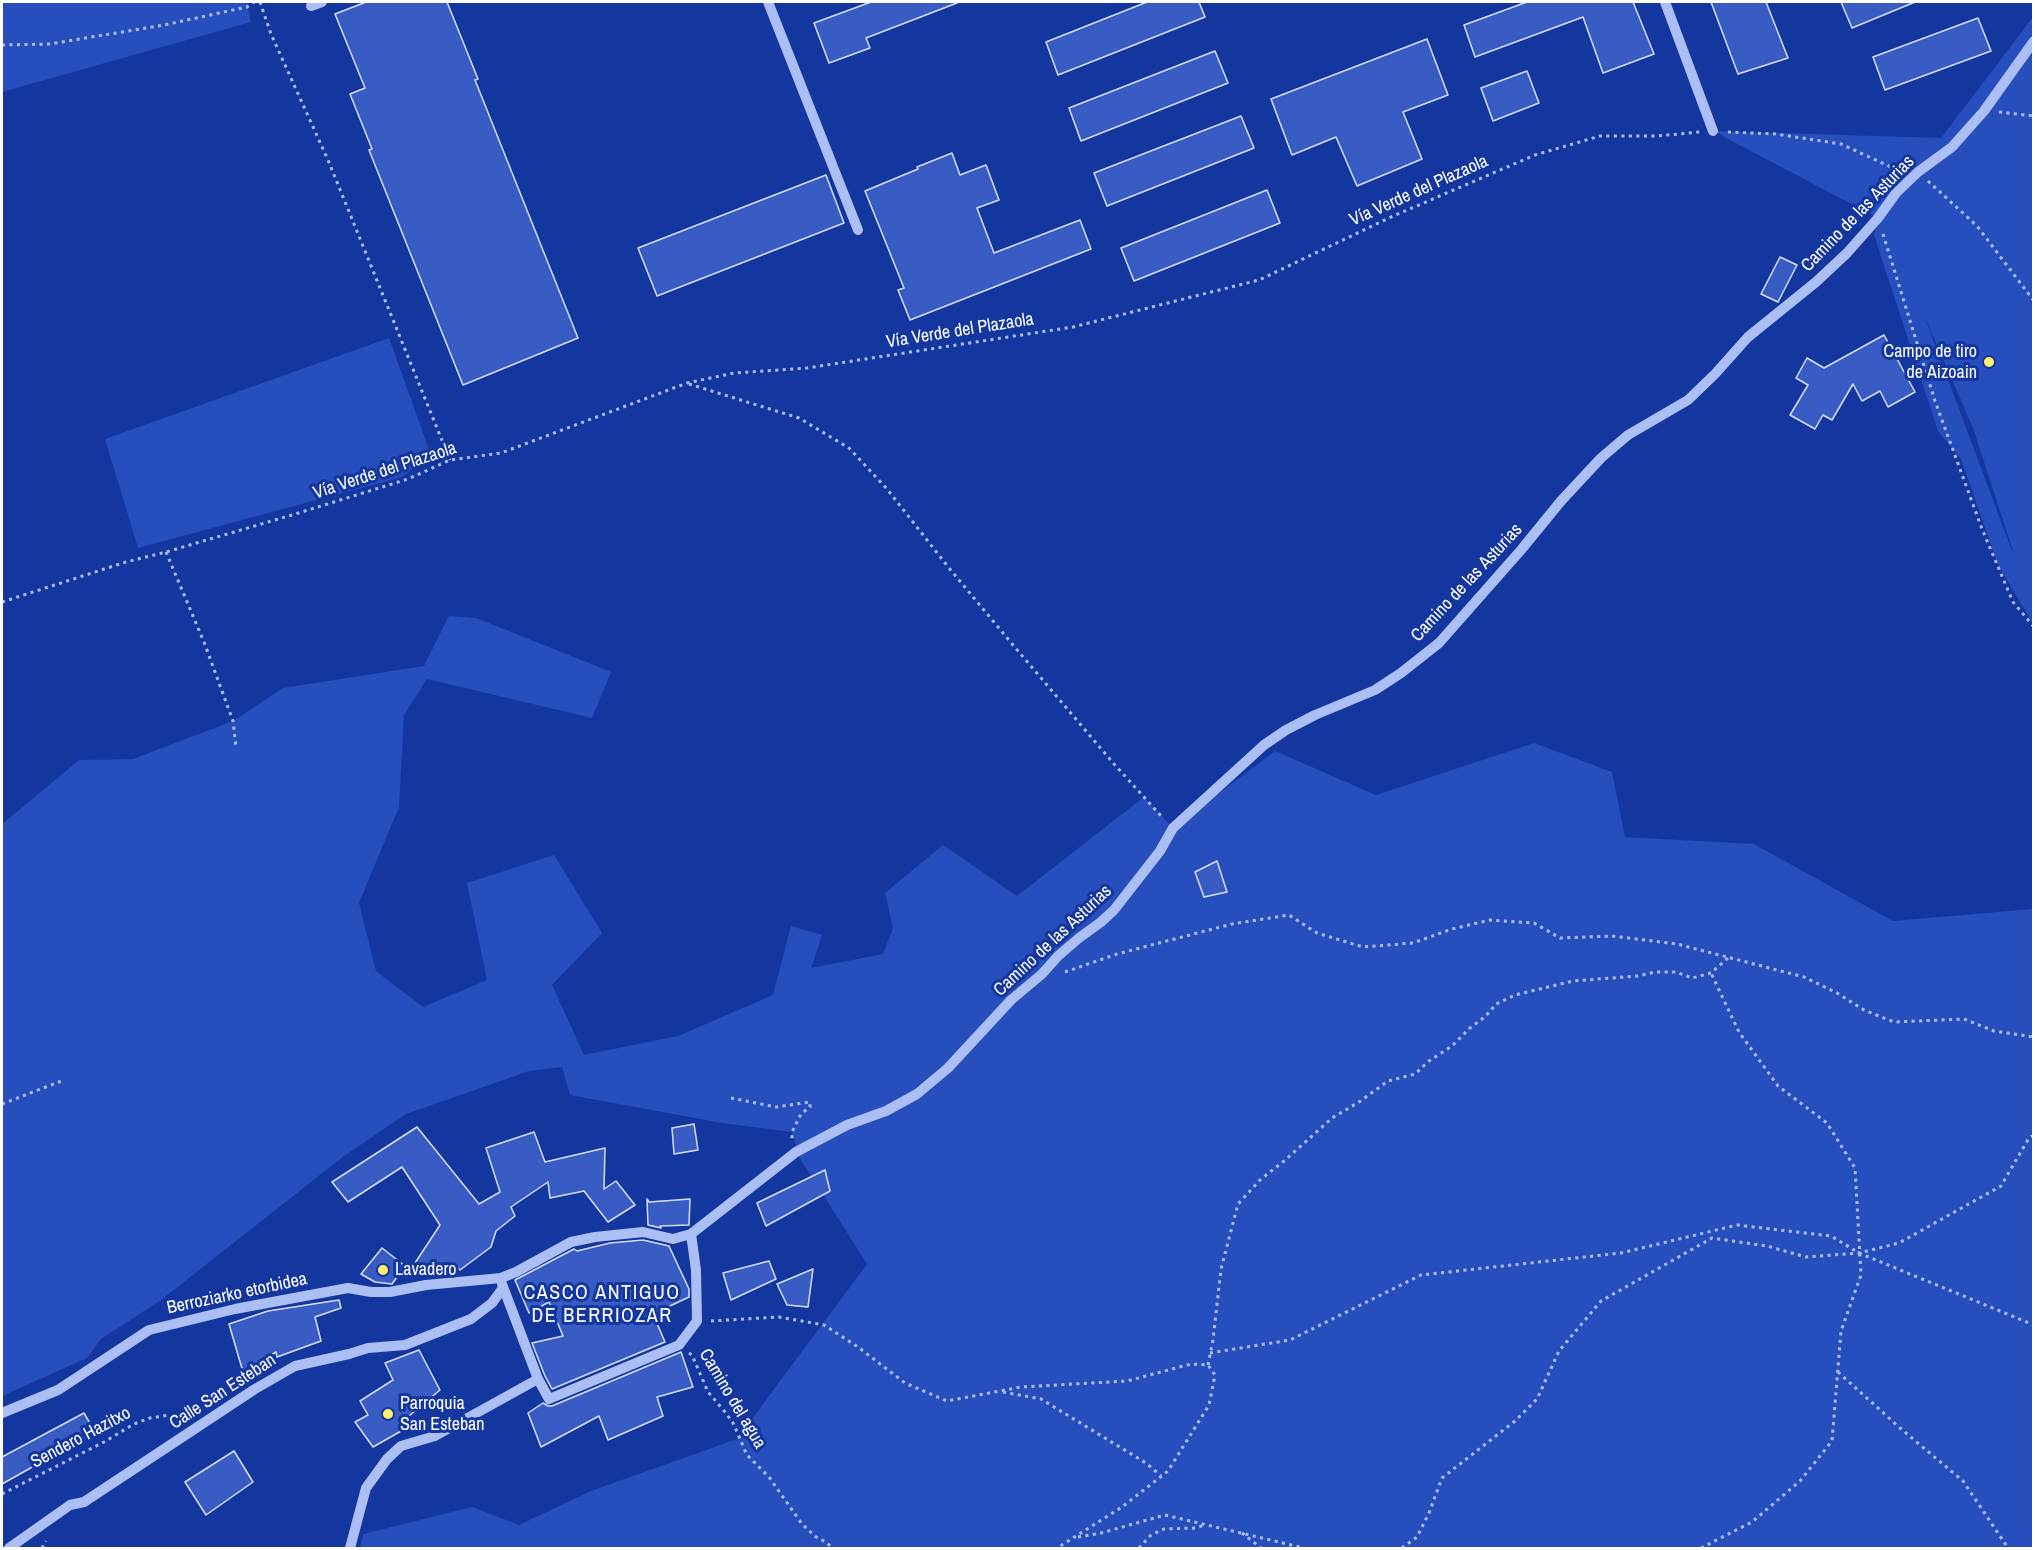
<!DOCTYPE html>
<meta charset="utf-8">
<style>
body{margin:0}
#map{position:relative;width:2035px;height:1550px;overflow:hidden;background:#14369f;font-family:"Archivo Narrow",sans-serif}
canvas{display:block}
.frame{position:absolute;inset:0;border:3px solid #fff;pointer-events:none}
</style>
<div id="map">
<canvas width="2035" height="1550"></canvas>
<div class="frame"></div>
</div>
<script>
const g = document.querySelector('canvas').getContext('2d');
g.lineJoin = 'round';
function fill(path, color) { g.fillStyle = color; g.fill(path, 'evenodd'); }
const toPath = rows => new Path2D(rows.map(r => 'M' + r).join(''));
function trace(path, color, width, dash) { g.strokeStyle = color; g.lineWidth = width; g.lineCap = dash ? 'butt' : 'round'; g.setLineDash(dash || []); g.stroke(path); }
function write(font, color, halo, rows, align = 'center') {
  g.font = font + ' "Archivo Narrow",sans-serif'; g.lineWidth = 6; g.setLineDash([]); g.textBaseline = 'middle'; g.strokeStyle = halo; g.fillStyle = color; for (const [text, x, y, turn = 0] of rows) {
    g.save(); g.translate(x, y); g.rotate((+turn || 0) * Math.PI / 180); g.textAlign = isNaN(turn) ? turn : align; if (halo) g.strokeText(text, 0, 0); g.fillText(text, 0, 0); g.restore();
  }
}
const green = toPath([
 [2,2,247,2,251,22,2,92],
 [2033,17,2033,624,1998,565,1961,459,1938,431,1874,235,1878,218,1713,131,1941,138],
 [1924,315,1973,428,2013,551,2012,551],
 [389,338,431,455,402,477,138,548,105,439],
 [449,616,476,618,611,672,592,718,427,679,404,715,399,807,359,903,376,971,423,1007,487,980,467,883,554,855,602,933,552,985,584,1055,678,1036,773,995,791,926,822,935,811,968,883,954,893,928,885,893,943,845,1017,896,1144,797,1173,828,1275,751,1376,795,1534,743,1612,772,1625,837,1754,844,1893,921,2033,909,2033,1548,360,1548,363,1534,472,1507,519,1525,591,1491,737,1439,867,1264,796,1152,797,1149,792,1132,722,1123,570,1095,562,1067,529,1071,406,1114,344,1156,161,1300,101,1339,87,1358,2,1396,2,824,79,760,133,759,233,721,283,688,424,666]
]);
const building = toPath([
 [366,2,447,2,478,79,475,80,578,338,463,385,369,150,372,149,350,94,365,88,335,14,366,2],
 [871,2,957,2,957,3,866,38,870,48,829,63,814,23,871,2],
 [1147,2,1199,2,1205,17,1058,75,1046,42,1147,2],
 [1527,2,1633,2,1654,54,1603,73,1583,17,1475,57,1464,25,1527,2],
 [1711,2,1766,2,1788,58,1738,74,1711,2],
 [1841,2,1915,2,1852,28,1841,2],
 [1978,18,1991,51,1885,90,1873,57,1978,18],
 [1427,39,1448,95,1403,112,1422,159,1357,186,1336,137,1292,155,1271,99,1427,39],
 [1215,51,1228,83,1081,141,1069,108,1215,51],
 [1527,71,1539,103,1493,121,1481,88,1527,71],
 [1241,116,1254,148,1107,206,1094,173,1241,116],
 [952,153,960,175,986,165,999,200,977,208,994,253,1080,220,1091,249,910,320,898,290,904,288,865,191,918,169,917,167,952,153],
 [826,175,844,223,657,296,638,248,826,175],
 [1267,190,1280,223,1134,281,1121,248,1267,190],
 [1780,257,1797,265,1778,302,1761,294,1780,257],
 [1884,335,1915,392,1888,407,1880,391,1862,401,1853,384,1832,420,1823,415,1815,429,1790,415,1808,385,1796,378,1807,358,1824,368,1884,335],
 [1217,861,1227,892,1204,897,1195,872,1217,861],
 [694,1124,698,1150,674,1154,672,1128,694,1124],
 [417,1127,479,1204,500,1192,486,1148,534,1132,545,1162,605,1148,604,1189,616,1181,635,1205,608,1222,584,1191,550,1198,548,1182,511,1207,515,1216,496,1231,491,1247,460,1270,453,1263,441,1276,439,1276,415,1263,440,1225,402,1167,348,1202,332,1182,417,1127],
 [825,1170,830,1191,766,1226,757,1203,825,1170],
 [647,1199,649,1202,690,1199,689,1225,660,1226,661,1228,648,1225,647,1199],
 [643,1240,669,1246,689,1289,689,1297,653,1314,665,1342,552,1389,545,1376,532,1343,563,1336,549,1302,529,1313,515,1280,574,1249,577,1251,610,1243,643,1240],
 [382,1248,405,1266,392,1284,375,1282,361,1274,382,1248],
 [769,1261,776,1279,731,1300,723,1273,769,1261],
 [813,1269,808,1307,787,1305,777,1284,813,1269],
 [339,1300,341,1308,315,1317,321,1341,277,1357,276,1352,243,1372,229,1324,268,1311,339,1300],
 [419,1350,440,1390,409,1416,410,1426,373,1447,355,1422,368,1415,360,1401,393,1380,385,1363,419,1350],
 [681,1352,693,1387,657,1397,663,1416,608,1440,599,1416,541,1447,528,1413,543,1403,548,1406,552,1406,681,1352],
 [84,1413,95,1432,2,1484,2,1457,84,1413],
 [234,1451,253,1482,206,1515,185,1482,234,1451]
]);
const path = toPath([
 [260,2,271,34,328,160,450,460],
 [2,45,50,44,164,25,247,7,254,2],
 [1999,112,2034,116],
 [1728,132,1776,134,1841,144,1891,167,1901,169],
 [1928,181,1977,226,2034,301],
 [1883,234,1935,401,1982,529,2013,602,2034,627],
 [689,384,799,418,849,448,887,489,949,568,1013,645,1114,764,1163,818],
 [166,552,204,642,233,721,236,747],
 [2,602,126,562,166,552,292,515,408,479,450,460,501,453,687,383,734,373,807,368,1073,327,1148,308,1259,280,1391,217,1535,155,1600,136,1657,136,1700,132],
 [1065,972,1117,954,1232,924,1289,915,1317,933,1363,947,1413,943,1452,929,1490,920,1534,923,1560,938,1612,936,1677,944,1804,977,1837,993,1864,1010,1894,1022,1964,1019,1994,1031,2034,1037],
 [731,1098,776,1107,810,1102,810,1107,801,1114,792,1132,792,1139],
 [2,1104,64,1080],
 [711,1321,779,1317,824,1325,858,1347,905,1383,947,1401,1021,1387,1127,1381,1191,1364,1208,1365,1215,1375,1209,1405,1168,1471,1122,1507,1057,1548],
 [689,1353,692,1355,708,1392,725,1412,733,1423,747,1455,769,1477,802,1524,816,1537,826,1542,832,1548],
 [1210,1353,1290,1340,1421,1275,1621,1253,1737,1225,1831,1236,1859,1253,2034,1325],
 [1208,1365,1213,1340,1221,1269,1238,1204,1261,1179,1284,1161,1332,1118,1359,1102,1388,1081,1415,1074,1429,1061,1452,1046,1470,1028,1486,1016,1496,1004,1515,995,1573,981,1638,976,1655,972,1676,972,1692,978,1711,973,1728,958],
 [1838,1372,1900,1428,1963,1481,2008,1548],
 [1003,1392,1041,1399,1146,1463,1161,1476],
 [2,1494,104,1442,134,1424,150,1418,170,1415,188,1415],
 [1242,1533,1261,1548],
 [1078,1537,1101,1533,1165,1515,1304,1548],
 [42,1548,46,1541],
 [1139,1548,1151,1535,1164,1529,1196,1528,1204,1525],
 [1402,1548,1417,1537,1429,1513,1442,1478,1515,1421,1537,1399,1559,1351,1601,1301,1712,1238,1767,1246,1806,1257,1859,1253,1899,1243,2001,1186,2029,1138,2034,1135],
 [1701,1548,1752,1522,1800,1481,1832,1441,1841,1331,1861,1275,1855,1168,1827,1123,1778,1086,1739,1032,1711,973]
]);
const minor = toPath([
 [768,2,858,230],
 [1665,2,1713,131],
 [311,6,322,2],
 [502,1284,538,1379,549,1399,679,1345,697,1321,696,1270,691,1234],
 [2,1413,58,1390,149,1330,235,1309,348,1288,371,1292,390,1292,426,1285,501,1278,516,1272,571,1242,595,1237,643,1232,673,1239,691,1234,796,1152,847,1125,886,1111,917,1094,948,1068,1011,1000,1042,974,1058,956,1079,938,1101,922,1114,910,1160,851,1173,828,1264,745,1286,730,1315,715,1375,690,1401,673,1439,643,1521,550,1561,501,1601,458,1628,435,1688,400,1715,374,1748,337,1816,282,1847,253,1878,218,1896,193,1918,172,1952,147,1984,111,2034,41],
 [9,1548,70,1505,84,1502,255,1389,295,1366,349,1354,368,1348,405,1345,471,1319,492,1303,503,1288],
 [350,1548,366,1488,387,1459,401,1446,435,1436,538,1379]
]);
const markers = [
 [1989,362,6,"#fff16f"],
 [383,1270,6,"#fff16f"],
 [388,1414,6,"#fff16f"]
];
const streetNames = [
 ["Vía Verde del Plazaola",1419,191,-24],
 ["Camino de las Asturias",1858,214,-46],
 ["Vía Verde del Plazaola",960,331,-9],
 ["Vía Verde del Plazaola",385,471,-18],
 ["Camino de las Asturias",1467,583,-47],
 ["Camino de las Asturias",1053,941,-43],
 ["Berroziarko etorbidea",237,1294,-12],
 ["Calle San Esteban",223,1392,-33],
 ["Camino del agua",732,1399,59],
 ["Sendero Hazitxo",81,1438,-28]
];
const poiNames = [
 ["Campo de tiro",1977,352,"right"],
 ["de Aizoain",1977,373,"right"],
 ["Lavadero",395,1270],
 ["Parroquia",400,1404],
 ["San Esteban",400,1425]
];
const neighbourhoodNames = [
 ["CASCO ANTIGUO",602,1294],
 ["DE BERRIOZAR",602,1317]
];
fill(green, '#274ebd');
fill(building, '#385cc4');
trace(building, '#d5dffd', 1.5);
trace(path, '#acbff4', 3, [3, 4.5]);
trace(minor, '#acbff4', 10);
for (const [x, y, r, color] of markers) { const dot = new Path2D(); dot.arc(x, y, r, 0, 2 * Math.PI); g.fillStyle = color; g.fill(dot); trace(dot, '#14369f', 2); }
write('18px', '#fff', '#14369f', streetNames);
write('18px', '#fff', '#14369f', poiNames, 'left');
g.letterSpacing = '1.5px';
write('20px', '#fff', '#14369f', neighbourhoodNames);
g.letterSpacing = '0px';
</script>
